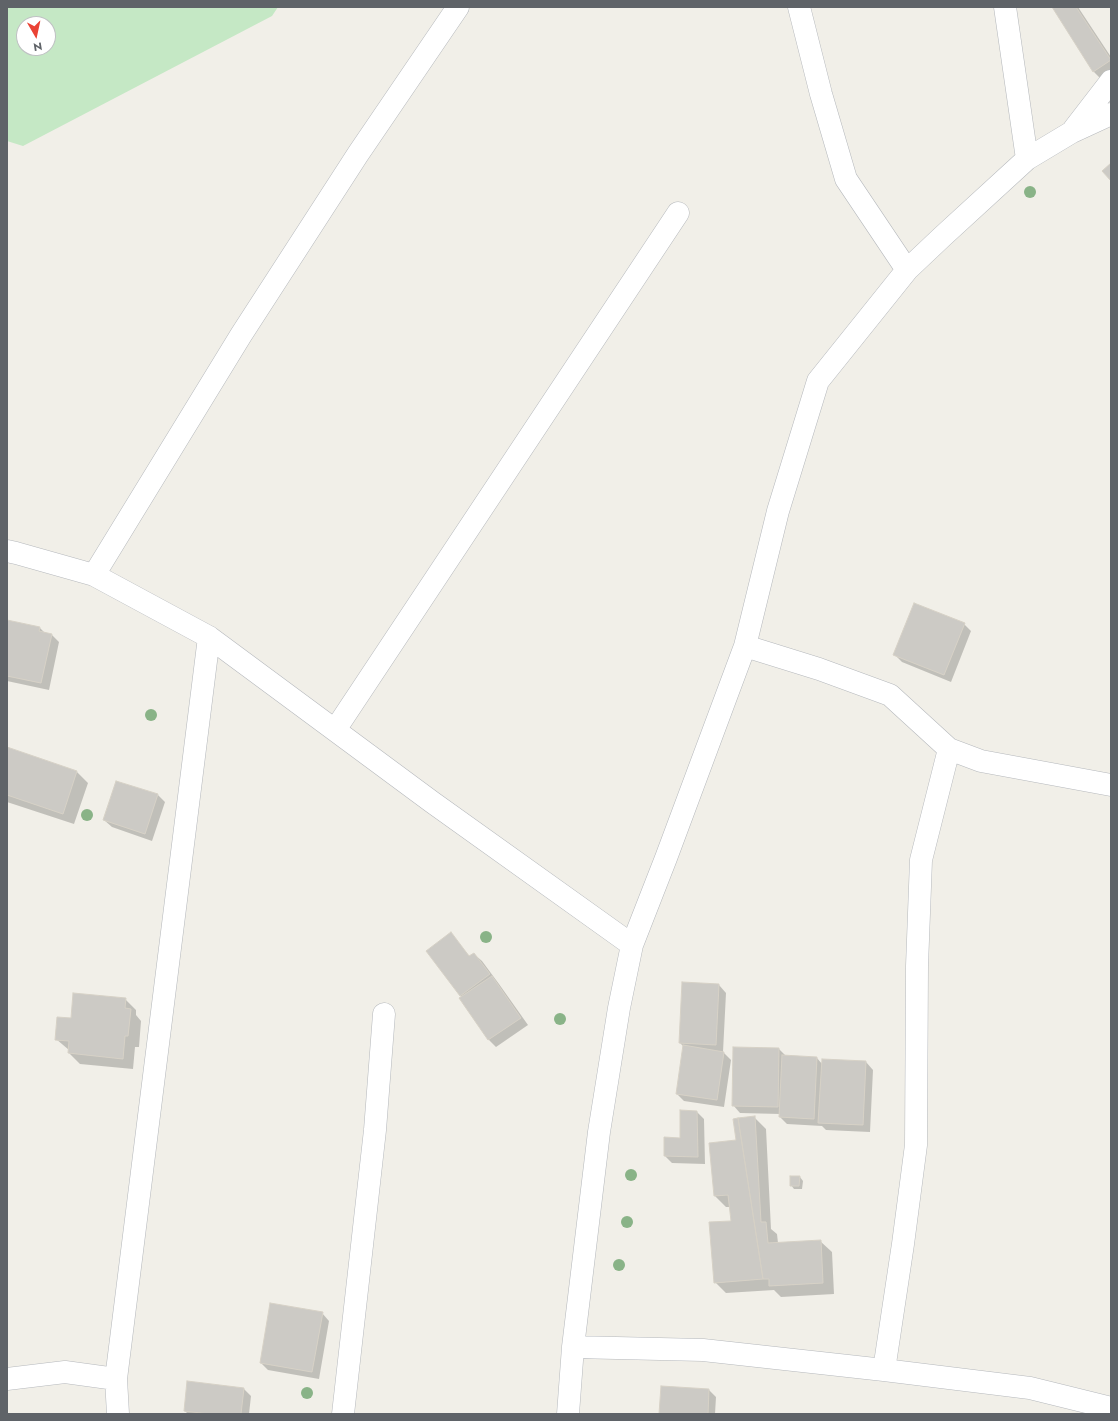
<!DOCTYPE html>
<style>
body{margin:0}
#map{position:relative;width:1118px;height:1421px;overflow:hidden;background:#f1efe8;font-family:Jost,sans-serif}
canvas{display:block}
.frame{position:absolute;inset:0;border:8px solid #5f6368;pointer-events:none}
.north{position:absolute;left:16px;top:16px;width:40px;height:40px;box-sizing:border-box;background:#fff;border:1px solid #bfc1c3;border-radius:50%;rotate:171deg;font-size:11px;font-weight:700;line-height:16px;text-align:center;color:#5f6368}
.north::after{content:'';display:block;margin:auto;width:14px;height:18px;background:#ea4335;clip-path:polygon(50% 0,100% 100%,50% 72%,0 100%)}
</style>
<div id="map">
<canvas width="1118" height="1421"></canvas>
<div class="frame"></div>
<div class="north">N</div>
</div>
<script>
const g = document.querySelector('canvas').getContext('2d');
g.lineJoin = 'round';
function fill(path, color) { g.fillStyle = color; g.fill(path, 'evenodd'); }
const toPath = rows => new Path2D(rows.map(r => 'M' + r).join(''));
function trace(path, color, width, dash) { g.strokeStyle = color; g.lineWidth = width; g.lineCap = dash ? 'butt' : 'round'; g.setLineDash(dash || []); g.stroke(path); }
const green = toPath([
 [7,7,278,7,272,16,23,146,7,141],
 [24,24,48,24,48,48,24,48]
]);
const shadow = toPath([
 [1054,7,1078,7,1111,57,1111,72,1101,79,1094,72],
 [964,624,971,631,951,682,902,662,894,654],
 [7,625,40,628,45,633,52,635,59,642,49,690,7,681],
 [7,748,77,772,88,783,74,824,7,802],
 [117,782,158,795,165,802,152,841,112,827,104,820],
 [451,934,470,957,474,954,482,961,499,984,528,1025,496,1047,489,1040,460,995],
 [683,983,719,985,726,993,723,1052,731,1060,724,1107,684,1101,677,1094,684,1047,680,1043],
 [125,999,136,1010,136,1015,141,1021,139,1047,135,1047,133,1069,80,1064,69,1053,69,1050,56,1039,72,1019],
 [779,1049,786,1056,817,1058,822,1064,866,1062,873,1070,870,1132,826,1130,822,1126,787,1124,780,1117,780,1114,740,1113,733,1105],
 [697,1112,704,1119,705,1164,672,1163,665,1156,681,1139],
 [755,1118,766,1129,771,1229,777,1234,778,1243,820,1241,832,1252,834,1294,781,1297,774,1290,726,1293,715,1282,733,1222,731,1207,726,1207,715,1196,737,1141],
 [800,1177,803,1181,802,1189,794,1189,791,1185],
 [322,1313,329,1321,319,1379,268,1370,261,1363],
 [244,1389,251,1396,249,1414,188,1414,185,1411],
 [709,1390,716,1397,715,1414,660,1414]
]);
const building = toPath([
 [1052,7,1076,7,1111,60,1093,72,1052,7],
 [1111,163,1111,181,1102,171,1111,163],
 [914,603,965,623,944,675,893,655,914,603],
 [7,620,40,627,39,631,52,634,41,683,7,676,7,620],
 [7,747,77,771,63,814,7,795,7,747],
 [116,781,158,794,145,834,103,820,116,781],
 [451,932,469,956,474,953,490,974,460,996,426,951,451,932],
 [492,976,521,1018,488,1040,459,998,492,976],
 [682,982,719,984,716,1045,679,1043,682,982],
 [73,993,126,998,125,1008,131,1009,128,1036,125,1036,123,1059,68,1053,69,1041,55,1040,57,1017,71,1018,73,993],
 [683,1045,724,1052,717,1100,676,1094,683,1045],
 [733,1047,779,1048,778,1107,732,1106,733,1047],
 [782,1055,817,1057,814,1119,779,1117,782,1055],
 [822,1059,866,1061,863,1125,818,1123,822,1059],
 [680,1110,697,1111,698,1157,664,1156,664,1137,680,1138,680,1110],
 [755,1116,761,1222,766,1222,768,1243,821,1240,823,1283,769,1286,769,1279,763,1279,738,1118,755,1116],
 [738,1118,763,1279,714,1283,709,1222,731,1221,728,1195,714,1196,709,1143,736,1140,733,1119,738,1118],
 [790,1176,800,1176,799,1186,790,1186,790,1176],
 [270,1303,323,1312,312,1372,260,1363,270,1303],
 [187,1381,244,1388,241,1414,209,1414,184,1411,187,1381],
 [661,1386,709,1389,708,1414,659,1414,661,1386]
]);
const minor = toPath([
 [799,7,821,94,846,179,907,270],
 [1005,7,1027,159],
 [1074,129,1111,81],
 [7,551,16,553,94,575,209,637,432,802,632,945],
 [94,575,241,335,358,154,458,7],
 [745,646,819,669,890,695,949,749,981,761,1111,785],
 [335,730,678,213],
 [573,1347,703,1350,884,1370,1030,1388,1111,1408],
 [884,1370,903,1244,916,1145,917,966,921,860,949,749],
 [7,1379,65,1372,116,1379],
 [118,1414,116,1379,209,637],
 [343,1414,375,1130,384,1014],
 [568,1414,573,1347,599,1132,619,1008,632,945,666,858,745,646,778,511,818,381,907,270,943,236,1027,159,1072,132,1111,114]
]);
const trees = [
 [1030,192],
 [151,715],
 [87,815],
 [486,937],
 [560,1019],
 [631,1175],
 [627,1222],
 [619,1265],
 [307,1393]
];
fill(green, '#c5e8c5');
fill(shadow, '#0003');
fill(building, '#cccac5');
trace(building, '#d6d1c6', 1);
trace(minor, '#b5b8bc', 23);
trace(minor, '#fff', 22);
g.fillStyle = '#89b387';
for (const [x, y] of trees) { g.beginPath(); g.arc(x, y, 6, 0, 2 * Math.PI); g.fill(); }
</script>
